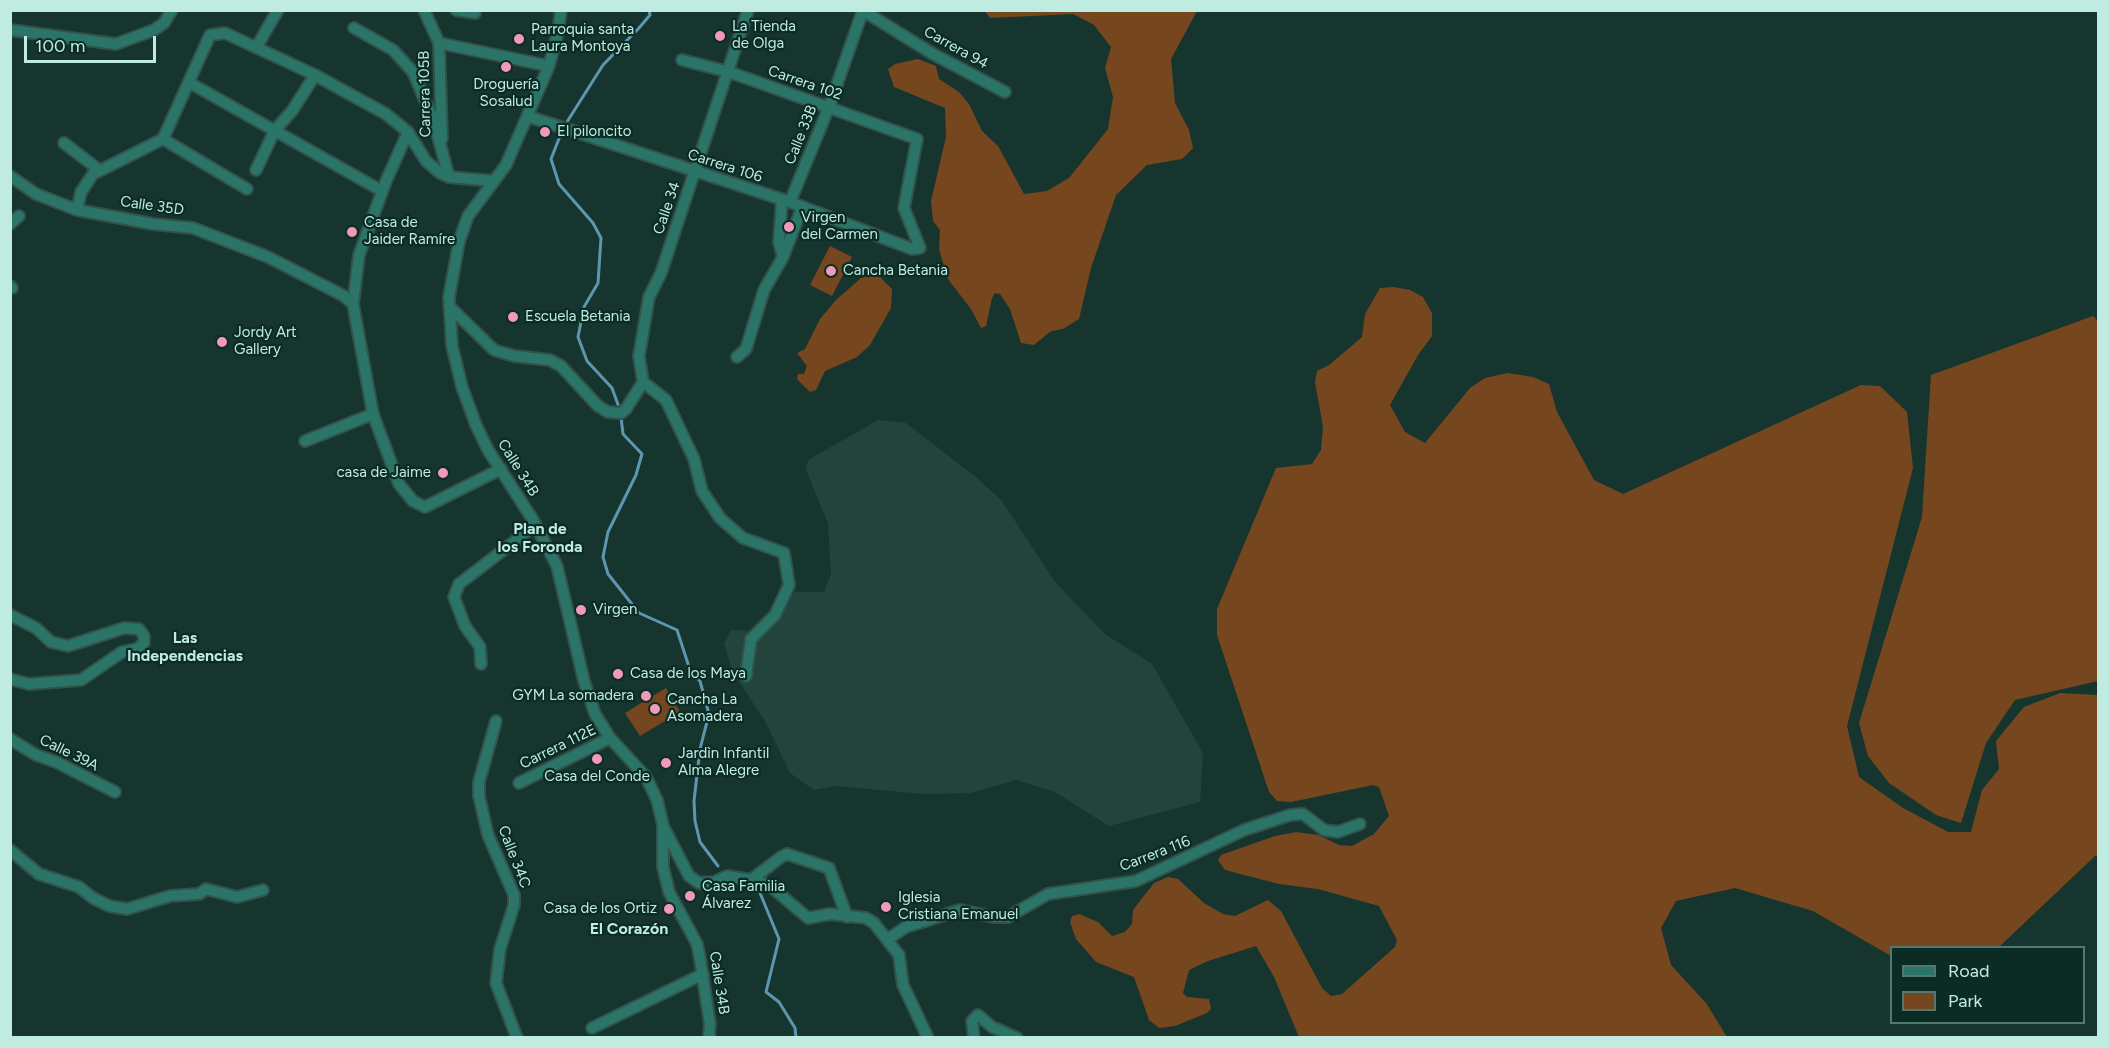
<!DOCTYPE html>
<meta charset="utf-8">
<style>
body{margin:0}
#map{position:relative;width:2109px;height:1048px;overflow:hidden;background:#16352e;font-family:Figtree,sans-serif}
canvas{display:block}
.frame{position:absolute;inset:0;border:12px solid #bfebe0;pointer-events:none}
.legend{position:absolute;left:1890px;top:946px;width:195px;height:78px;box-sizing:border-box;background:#0b2b25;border:2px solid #537870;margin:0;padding:8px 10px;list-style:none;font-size:18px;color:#bfebe0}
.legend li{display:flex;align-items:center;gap:12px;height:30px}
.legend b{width:30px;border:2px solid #537870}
.scale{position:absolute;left:24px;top:36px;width:132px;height:27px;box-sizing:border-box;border:3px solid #bfebe0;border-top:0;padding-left:8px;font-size:18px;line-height:21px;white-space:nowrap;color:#bfebe0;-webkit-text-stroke:4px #0b2b25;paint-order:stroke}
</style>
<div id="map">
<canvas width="2109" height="1048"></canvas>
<div class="frame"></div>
<ul class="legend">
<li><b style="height:8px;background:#2a7567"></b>Road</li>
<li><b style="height:16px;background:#76471f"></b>Park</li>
</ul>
<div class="scale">100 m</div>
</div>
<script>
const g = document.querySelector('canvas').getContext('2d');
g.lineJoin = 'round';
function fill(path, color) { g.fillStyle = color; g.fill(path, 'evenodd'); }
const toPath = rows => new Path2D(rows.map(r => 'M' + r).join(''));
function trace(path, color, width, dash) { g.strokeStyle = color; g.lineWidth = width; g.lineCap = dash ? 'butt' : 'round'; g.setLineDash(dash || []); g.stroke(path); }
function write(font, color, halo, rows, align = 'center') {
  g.font = font + ' Figtree,sans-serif'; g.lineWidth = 4.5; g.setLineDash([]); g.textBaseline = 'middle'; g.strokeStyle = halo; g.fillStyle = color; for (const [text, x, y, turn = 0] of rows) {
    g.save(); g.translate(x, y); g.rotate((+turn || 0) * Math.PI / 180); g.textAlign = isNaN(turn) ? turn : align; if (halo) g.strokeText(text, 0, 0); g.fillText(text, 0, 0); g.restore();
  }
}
const built = toPath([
 [878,420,906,423,977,478,1002,501,1055,582,1105,634,1152,664,1203,753,1200,802,1109,826,1055,792,1016,780,971,793,923,794,835,786,814,790,790,773,766,723,733,672,724,644,731,630,757,631,795,592,824,592,831,574,828,523,806,470,808,460]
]);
const green = toPath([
 [985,11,1197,11,1171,59,1175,103,1189,130,1193,148,1182,159,1147,165,1116,195,1091,268,1079,319,1063,329,1051,331,1034,345,1021,343,1010,309,1000,294,995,293,992,298,986,326,981,328,971,309,948,279,939,249,940,230,933,221,931,201,946,137,945,108,894,87,888,69,895,64,918,59,936,66,939,79,959,92,969,104,982,131,998,146,1024,194,1047,191,1069,178,1108,129,1113,97,1105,68,1111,47,1094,25,1073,14,990,18],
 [830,246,852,257,832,296,810,285],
 [877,274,892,289,891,308,882,324,870,345,857,357,825,371,816,390,810,392,797,379,798,374,804,374,807,366,797,353,805,349,820,319,836,300,861,278],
 [1393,287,1410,290,1423,297,1432,313,1432,336,1418,355,1390,405,1405,432,1425,443,1470,388,1485,378,1508,373,1533,377,1549,384,1557,412,1594,480,1623,494,1861,385,1880,386,1907,412,1913,468,1847,726,1859,777,1903,808,1948,832,1971,832,1982,790,1999,769,1996,741,2024,707,2060,693,2098,695,2098,856,2095,856,1999,947,1892,948,1891,956,1813,911,1735,888,1676,901,1661,928,1671,965,1706,1003,1727,1037,1299,1037,1274,977,1256,946,1208,961,1189,970,1183,993,1187,997,1209,999,1211,1009,1207,1013,1175,1026,1159,1028,1149,1020,1134,977,1096,962,1076,939,1070,922,1072,916,1079,914,1098,922,1112,936,1125,932,1132,924,1133,910,1154,883,1168,877,1178,879,1204,903,1223,914,1235,916,1268,900,1281,911,1322,988,1331,996,1342,994,1395,947,1397,940,1379,906,1318,889,1279,884,1225,870,1218,860,1221,855,1275,836,1296,832,1318,835,1339,845,1352,846,1374,834,1389,816,1379,787,1373,785,1291,802,1277,801,1269,792,1217,635,1217,609,1276,468,1312,464,1321,450,1323,427,1315,382,1317,371,1329,365,1362,337,1365,314,1380,288],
 [2093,316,2098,321,2098,681,2015,700,1986,743,1961,823,1936,815,1889,783,1868,756,1859,723,1922,517,1931,375],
 [666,688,680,712,640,736,625,713]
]);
const stream = toPath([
 [565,125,603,65,639,28,650,15,649,10],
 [562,131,551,159,559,184,593,223,601,238,598,283,584,307,578,337,587,361,612,388,620,410],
 [621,417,623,434,642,454,636,475,608,532,603,557,608,574,639,613,677,630,691,673,700,681,709,714,700,749,694,801,695,821,700,842,718,866],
 [760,893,779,939,766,992,779,1002,795,1028,796,1038]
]);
const street = toPath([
 [424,10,439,43,442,139],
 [456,10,475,13],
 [561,10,558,32,549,66,506,165,468,216,459,242,449,297,452,346,462,387,476,425,488,450,533,520,557,566,584,681,595,714,610,738,646,777,657,800,663,825,663,867,669,892,697,944,700,959,710,1024,709,1038],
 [862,10,933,54,1005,92],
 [354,28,393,50,413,72,434,122,449,177],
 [10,30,116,44,154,30,164,23,172,10],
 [439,43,549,66],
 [257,46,278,10],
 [190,83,382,191],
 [527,116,790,202,912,249,920,248,904,208,917,139,729,72,682,60],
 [408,132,386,181,359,255,353,304,373,414,399,484,413,501,425,507,501,469],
 [163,139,210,35,225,33,315,75,386,114,408,132,426,161,440,173,449,177,494,181],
 [163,139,247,189],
 [64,143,99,170],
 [256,170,275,130,292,111,315,75],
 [10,176,36,194,77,210,153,224,193,228,268,257,344,296,353,304],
 [790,202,829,107,863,10],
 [77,210,81,192,93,174,163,139],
 [10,224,19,216],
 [783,257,802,208],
 [10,286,12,288],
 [449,306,494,350,514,356,550,360,561,366,598,406,608,412,621,413,626,409,643,382,666,400,694,459,702,491,720,518,743,538,784,553,789,585,775,615,751,639,746,676],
 [737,357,746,349,764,290,783,257,779,242,782,200],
 [643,382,639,356,649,297,661,273,748,10],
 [305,441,373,414],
 [10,615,36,628,51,642,68,646,124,628,139,629,144,636,144,643,137,649,122,652,81,680,29,684,10,679],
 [481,664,480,647,465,626,454,597,459,584,515,541,526,532,533,520],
 [496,721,479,782,479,796,488,835,514,895,514,905,500,949,496,983,517,1038],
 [10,739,36,755,56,762,115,792],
 [519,783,610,738],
 [664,828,689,876,699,883,714,882,727,876,751,880,769,885,808,918,830,914,866,918,874,923,899,955,903,985,928,1038],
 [10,850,39,874,79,887,93,898,109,906,127,909,170,896,199,894,206,889,237,897,263,890],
 [751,880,781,857,787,854,829,868,847,917],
 [888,939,906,927,960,910,994,917,1008,917,1048,894,1136,881,1244,830,1290,815,1303,814,1324,830,1338,832,1360,824],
 [592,1028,703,974],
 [974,1038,972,1021,978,1015,992,1027,1017,1038]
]);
const markers = [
 [720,36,6,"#f09ab7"],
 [519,39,6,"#f09ab7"],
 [506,67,6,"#f09ab7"],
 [545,132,6,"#f09ab7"],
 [789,227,6,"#f09ab7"],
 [352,232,6,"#f09ab7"],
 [831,271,6,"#f09ab7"],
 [513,317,6,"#f09ab7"],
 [222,342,6,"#f09ab7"],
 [443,473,6,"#f09ab7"],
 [581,610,6,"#f09ab7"],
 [618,674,6,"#f09ab7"],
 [646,696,6,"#f09ab7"],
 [655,709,6,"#f09ab7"],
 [597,759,6,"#f09ab7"],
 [666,763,6,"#f09ab7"],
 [690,896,6,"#f09ab7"],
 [886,907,6,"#f09ab7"],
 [669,909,6,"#f09ab7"]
];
const poiNames = [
 ["La Tienda",732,27],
 ["de Olga",732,44],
 ["Parroquia santa",531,30],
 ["Laura Montoya",531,47],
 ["Droguería",506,85,"center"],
 ["Sosalud",506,102,"center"],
 ["El piloncito",557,132],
 ["Virgen",801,218],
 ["del Carmen",801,235],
 ["Casa de",364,223],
 ["Jaider Ramíre",364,240],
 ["Cancha Betania",843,271],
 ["Escuela Betania",525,317],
 ["Jordy Art",234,333],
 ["Gallery",234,350],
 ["casa de Jaime",431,473,"right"],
 ["Virgen",593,610],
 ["Casa de los Maya",630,674],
 ["GYM La somadera",634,696,"right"],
 ["Cancha La",667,700],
 ["Asomadera",667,717],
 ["Jardìn Infantil",678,754],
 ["Alma Alegre",678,771],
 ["Casa del Conde",597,777,"center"],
 ["Casa Familia",702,887],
 ["Álvarez",702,904],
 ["Iglesia",898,898],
 ["Cristiana Emanuel",898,915],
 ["Casa de los Ortiz",657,909,"right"]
];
const streetNames = [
 ["Carrera 94",956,48,29],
 ["Carrera 102",805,83,19],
 ["Carrera 105B",425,94,-91],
 ["Calle 33B",801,135,-68],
 ["Carrera 106",725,166,18],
 ["Calle 35D",152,206,8],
 ["Calle 34",667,208,-71],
 ["Calle 34B",518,468,58],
 ["Carrera 112E",558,747,-26],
 ["Calle 39A",69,753,26],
 ["Carrera 116",1155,854,-21],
 ["Calle 34C",514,857,69],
 ["Calle 34B",719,983,81]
];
const neighbourhoodNames = [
 ["Plan de",540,529],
 ["los Foronda",540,547],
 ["Las",185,638],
 ["Independencias",185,656],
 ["El Corazón",629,929]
];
fill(built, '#22443d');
fill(green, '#76471f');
trace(stream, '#5d97af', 3);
trace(street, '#32524b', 14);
trace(street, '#2a7567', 10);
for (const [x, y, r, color] of markers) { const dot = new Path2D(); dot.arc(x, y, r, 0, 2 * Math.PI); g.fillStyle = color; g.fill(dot); trace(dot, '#0b2b25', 2); }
write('15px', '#bfebe0', '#0b2b25', poiNames, 'left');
write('15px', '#bfebe0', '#0b2b25', streetNames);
write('bold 16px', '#bfebe0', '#0b2b25', neighbourhoodNames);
</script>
